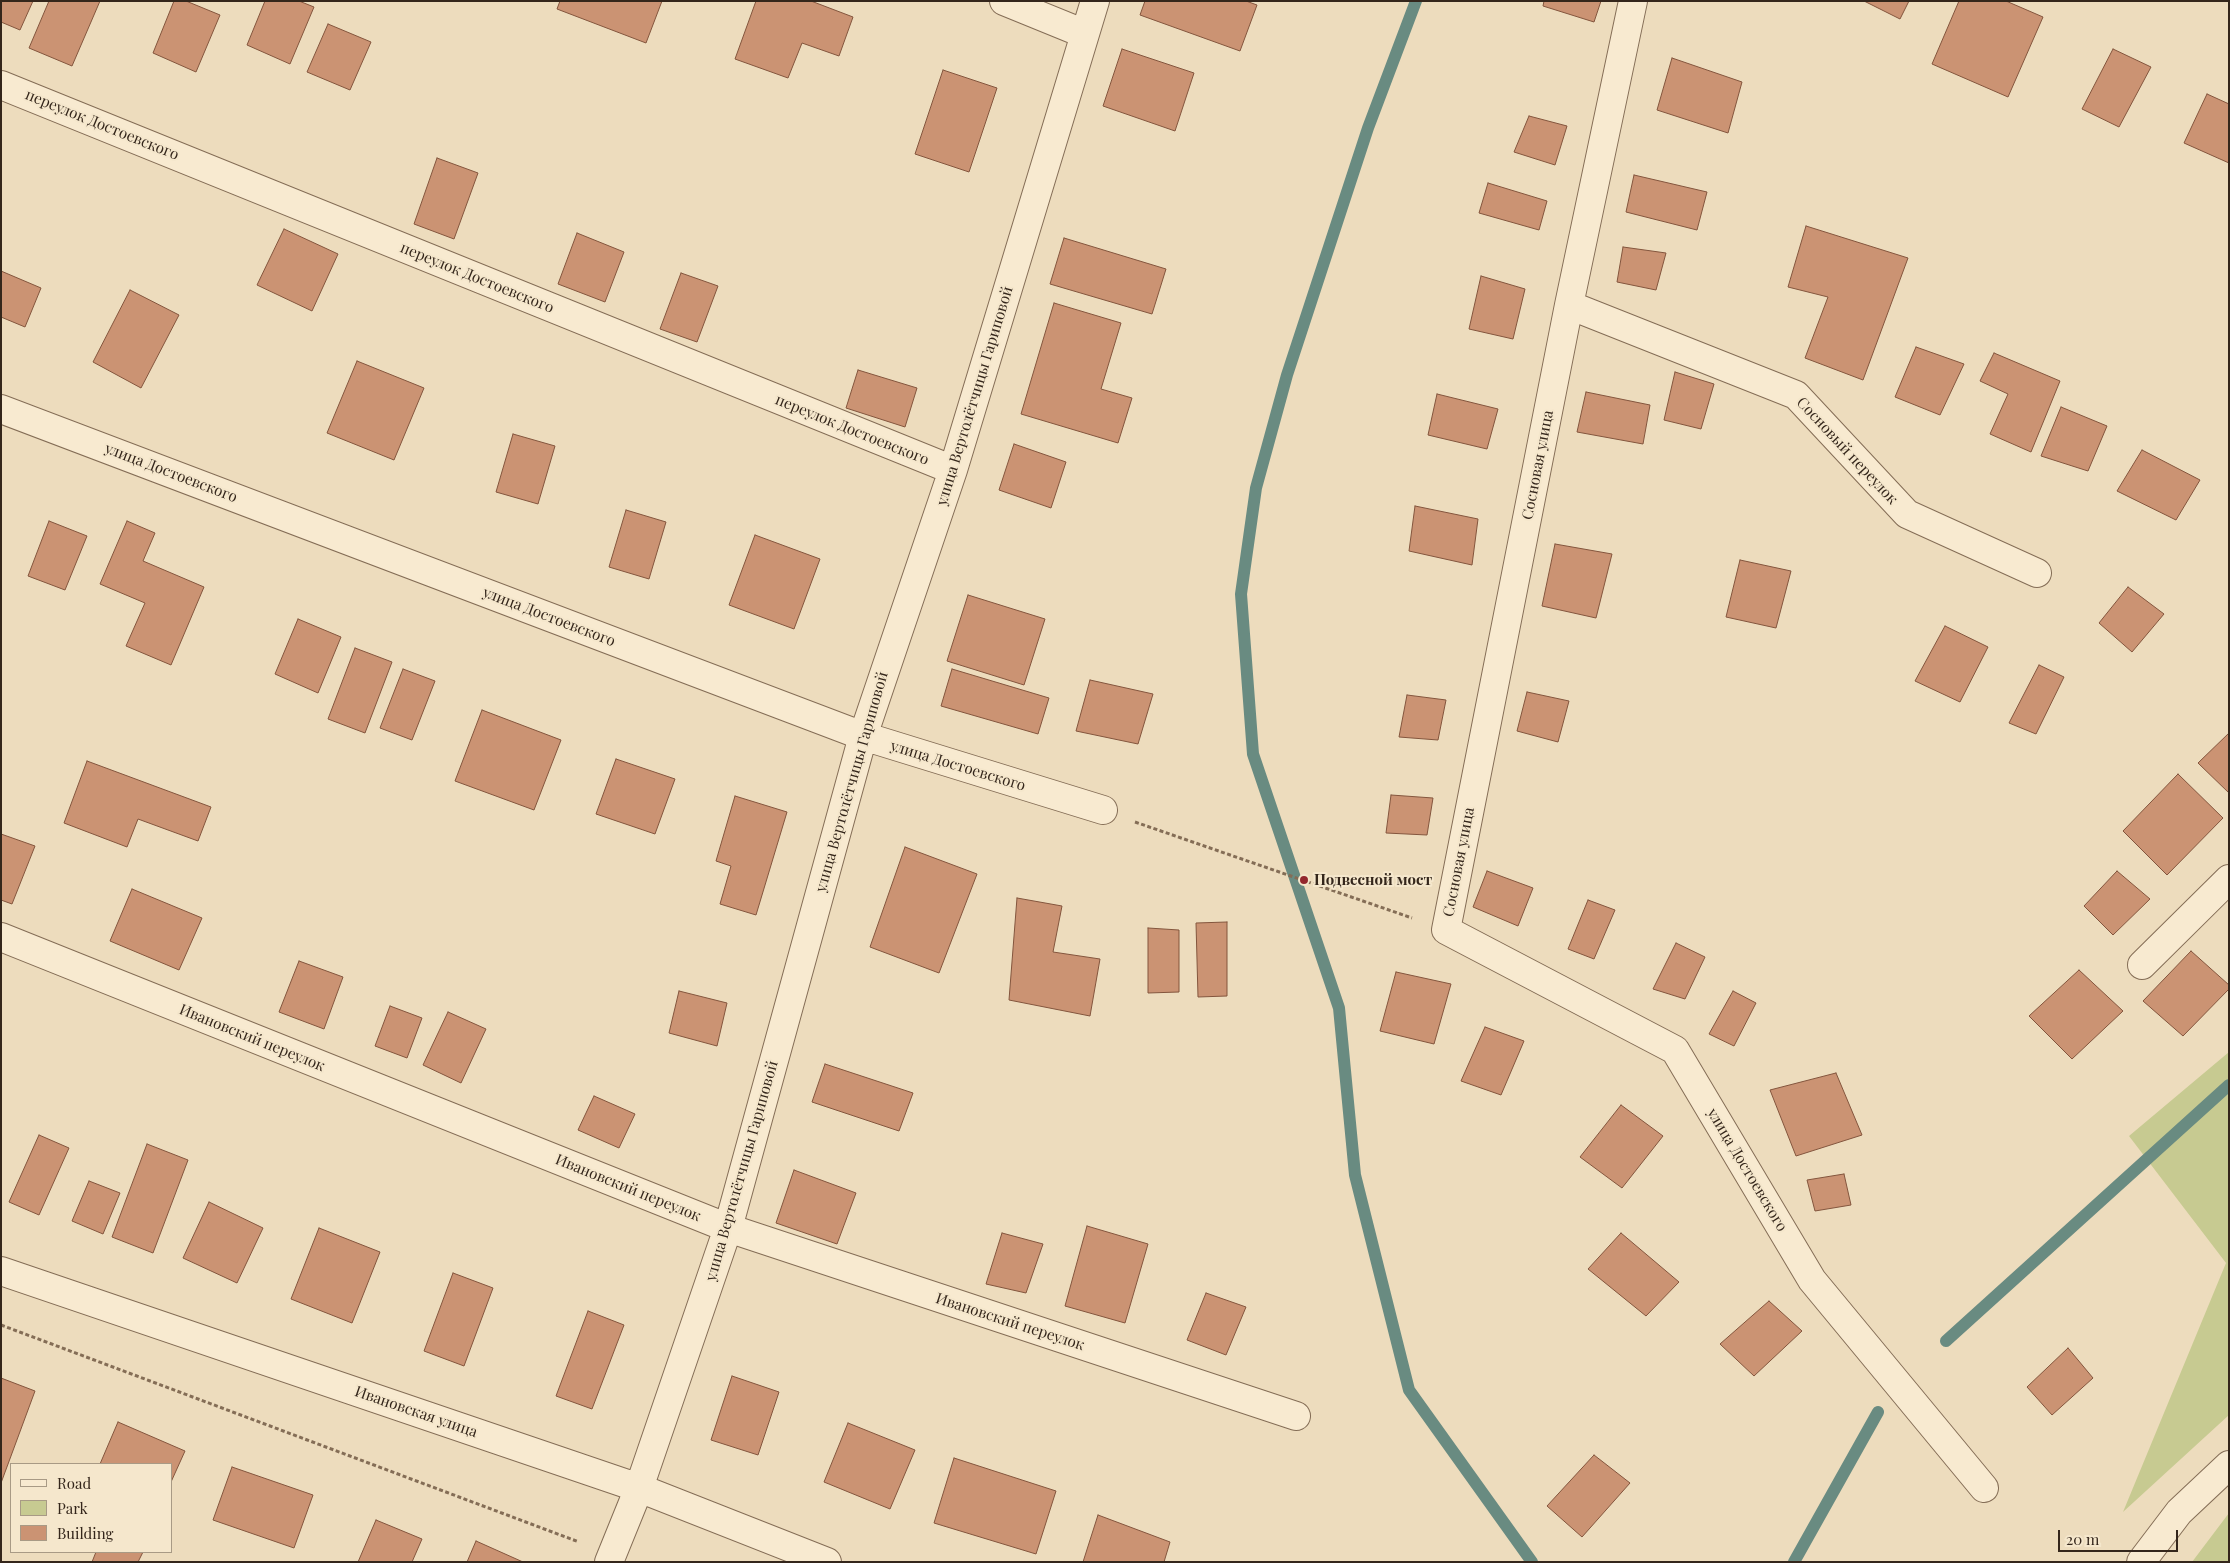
<!DOCTYPE html>
<meta charset="utf-8">
<style>
body{margin:0}
#map{position:relative;width:2230px;height:1563px;overflow:hidden;background:#eddcbd;font-family:"Playfair Display",serif}
canvas{display:block}
.frame{position:absolute;inset:0;border:2px solid #34261b;pointer-events:none}
.legend{position:absolute;left:10px;top:1463px;width:162px;height:90px;box-sizing:border-box;background:#f5e7cc;border:1px solid #a89a85;margin:0;padding:6px 9px;list-style:none;font-size:15px;color:#34261b}
.legend li{display:flex;align-items:center;gap:10px;height:25px}
.legend b{width:25px;border:1px solid #a89a85}
.scale{position:absolute;left:2058px;top:1530px;width:120px;height:22px;box-sizing:border-box;border:2px solid #34261b;border-top:0;padding-left:6px;font-size:15px;line-height:18px;white-space:nowrap;color:#34261b;-webkit-text-stroke:4px #f5e7cc;paint-order:stroke}
</style>
<div id="map">
<canvas width="2230" height="1563"></canvas>
<div class="frame"></div>
<ul class="legend">
<li><b style="height:6px;background:#f8ead0"></b>Road</li>
<li><b style="height:14px;background:#c7ca91"></b>Park</li>
<li><b style="height:14px;background:#cb9373"></b>Building</li>
</ul>
<div class="scale">20 m</div>
</div>
<script>
const g = document.querySelector('canvas').getContext('2d');
g.lineJoin = 'round';
function fill(path, color) { g.fillStyle = color; g.fill(path, 'evenodd'); }
const toPath = rows => new Path2D(rows.map(r => 'M' + r).join(''));
function trace(path, color, width, dash) { g.strokeStyle = color; g.lineWidth = width; g.lineCap = dash ? 'butt' : 'round'; g.setLineDash(dash || []); g.stroke(path); }
function write(font, color, halo, rows, align = 'center') {
  g.font = font + ' "Playfair Display",serif'; g.lineWidth = 4; g.setLineDash([]); g.textBaseline = 'middle'; g.strokeStyle = halo; g.fillStyle = color; for (const [text, x, y, turn = 0] of rows) {
    g.save(); g.translate(x, y); g.rotate((+turn || 0) * Math.PI / 180); g.textAlign = isNaN(turn) ? turn : align; if (halo) g.strokeText(text, 0, 0); g.fillText(text, 0, 0); g.restore();
  }
}
const green = toPath([
 [2229,1052,2229,1415,2123,1512,2226,1263,2129,1136],
 [2229,1513,2229,1562,2192,1562]
]);
const stream = toPath([
 [1416,1,1368,128,1287,375,1256,488,1241,594,1253,754,1339,1008,1355,1175,1409,1390,1532,1562],
 [1946,1341,2229,1085],
 [1794,1562,1878,1412]
]);
const building = toPath([
 [1,1,33,1,20,30,1,22,1,1],
 [49,1,100,1,72,66,29,48,49,1],
 [174,1,186,1,220,15,196,72,153,53,174,1],
 [265,1,299,1,314,7,290,64,247,45,265,1],
 [560,1,662,1,646,43,557,9,560,1],
 [756,1,811,1,853,17,839,56,802,43,788,78,735,59,756,1],
 [1145,1,1246,1,1257,5,1240,51,1140,15,1145,1],
 [1544,1,1601,1,1594,22,1543,6,1544,1],
 [1864,1,1909,1,1900,19,1864,1],
 [1959,1,2006,1,2043,17,2008,97,1932,64,1959,1],
 [328,24,371,42,350,90,307,72,328,24],
 [1122,49,1194,73,1175,131,1103,106,1122,49],
 [2113,49,2151,67,2119,127,2082,109,2113,49],
 [1672,58,1742,82,1728,133,1657,110,1672,58],
 [943,70,997,88,969,172,915,154,943,70],
 [2207,94,2229,104,2229,163,2184,143,2207,94],
 [1529,116,1567,126,1555,165,1514,152,1529,116],
 [437,158,478,173,454,239,414,224,437,158],
 [1634,175,1707,192,1697,230,1626,212,1634,175],
 [1488,183,1547,201,1539,230,1479,213,1488,183],
 [1806,226,1908,258,1863,380,1805,358,1828,297,1788,287,1806,226],
 [284,229,338,254,312,311,257,285,284,229],
 [577,233,624,252,605,302,558,284,577,233],
 [1064,238,1166,269,1152,314,1050,284,1064,238],
 [1623,247,1666,253,1656,290,1617,282,1623,247],
 [1,271,41,288,25,327,1,317,1,271],
 [681,273,718,286,697,342,660,329,681,273],
 [1481,276,1525,289,1513,339,1469,329,1481,276],
 [130,290,179,315,141,388,93,362,130,290],
 [1054,303,1121,323,1101,389,1132,398,1118,443,1021,414,1054,303],
 [1916,347,1964,364,1940,415,1895,397,1916,347],
 [1994,353,2060,381,2031,452,1990,434,2008,394,1980,381,1994,353],
 [357,361,424,388,394,460,327,433,357,361],
 [858,370,917,388,905,427,846,408,858,370],
 [1675,372,1714,384,1701,429,1664,420,1675,372],
 [1586,392,1650,405,1643,444,1577,432,1586,392],
 [1437,394,1498,409,1487,449,1428,435,1437,394],
 [2061,407,2107,426,2088,471,2041,456,2061,407],
 [513,434,555,446,538,504,496,492,513,434],
 [1014,444,1066,462,1051,508,999,490,1014,444],
 [2142,450,2200,480,2176,520,2117,491,2142,450],
 [1415,506,1478,519,1472,565,1409,551,1415,506],
 [626,510,666,522,649,579,609,567,626,510],
 [49,521,87,536,65,590,28,576,49,521],
 [127,521,155,533,143,561,204,587,171,665,126,646,145,603,100,584,127,521],
 [755,535,820,559,794,629,729,605,755,535],
 [1555,544,1612,554,1596,618,1542,606,1555,544],
 [1740,560,1791,571,1776,628,1726,617,1740,560],
 [2128,587,2164,614,2132,652,2099,623,2128,587],
 [968,595,1045,619,1024,685,947,661,968,595],
 [298,619,341,637,318,693,275,674,298,619],
 [1945,626,1988,647,1960,702,1915,681,1945,626],
 [355,648,392,662,365,733,328,719,355,648],
 [2039,665,2064,677,2036,734,2009,723,2039,665],
 [403,669,435,681,412,740,380,728,403,669],
 [952,669,1049,698,1038,734,941,706,952,669],
 [1090,680,1153,694,1138,744,1076,731,1090,680],
 [1527,692,1569,701,1558,742,1517,731,1527,692],
 [1407,695,1446,700,1438,740,1399,737,1407,695],
 [482,710,561,740,534,810,455,781,482,710],
 [2229,733,2229,793,2198,763,2229,733],
 [616,759,675,779,655,834,596,814,616,759],
 [87,761,211,807,198,841,138,819,127,847,64,823,87,761],
 [2178,774,2223,818,2167,875,2123,831,2178,774],
 [1391,795,1433,798,1427,835,1386,833,1391,795],
 [735,796,787,812,756,915,720,904,731,866,716,861,735,796],
 [1,834,35,846,12,904,1,900,1,834],
 [905,847,977,874,939,973,870,947,905,847],
 [1487,871,1533,888,1518,926,1473,907,1487,871],
 [2117,871,2150,899,2113,935,2084,906,2117,871],
 [132,889,202,918,179,970,110,941,132,889],
 [1017,898,1062,906,1053,952,1100,959,1090,1016,1009,1000,1017,898],
 [1588,900,1615,910,1594,959,1568,949,1588,900],
 [1227,922,1227,996,1198,997,1196,923,1227,922],
 [1148,928,1179,930,1179,992,1148,993,1148,928],
 [1676,943,1705,957,1685,999,1653,989,1676,943],
 [2191,951,2229,985,2229,989,2183,1036,2143,1001,2191,951],
 [299,961,343,977,324,1029,279,1012,299,961],
 [2079,970,2123,1011,2072,1059,2029,1016,2079,970],
 [1396,972,1451,984,1434,1044,1380,1031,1396,972],
 [679,991,727,1003,717,1046,669,1033,679,991],
 [1733,991,1756,1003,1734,1046,1709,1034,1733,991],
 [390,1006,422,1018,407,1058,375,1046,390,1006],
 [448,1012,486,1029,461,1083,423,1065,448,1012],
 [1485,1027,1524,1041,1501,1095,1461,1081,1485,1027],
 [825,1064,913,1093,899,1131,812,1102,825,1064],
 [1836,1073,1862,1135,1796,1156,1770,1090,1836,1073],
 [594,1096,635,1114,619,1148,578,1130,594,1096],
 [1621,1105,1663,1136,1622,1188,1580,1157,1621,1105],
 [39,1135,69,1148,39,1215,9,1202,39,1135],
 [147,1144,188,1160,153,1253,112,1237,147,1144],
 [794,1170,856,1193,837,1244,776,1223,794,1170],
 [1844,1174,1851,1205,1815,1211,1807,1180,1844,1174],
 [89,1181,120,1193,103,1234,72,1221,89,1181],
 [209,1202,263,1228,237,1283,183,1258,209,1202],
 [1087,1226,1148,1244,1125,1323,1065,1306,1087,1226],
 [319,1228,380,1252,352,1323,291,1299,319,1228],
 [1002,1233,1043,1244,1026,1293,986,1284,1002,1233],
 [1621,1233,1679,1282,1646,1316,1588,1269,1621,1233],
 [453,1273,493,1288,464,1366,424,1351,453,1273],
 [1206,1293,1246,1307,1226,1355,1187,1340,1206,1293],
 [1769,1301,1802,1331,1754,1376,1720,1344,1769,1301],
 [588,1311,624,1325,592,1409,556,1396,588,1311],
 [2068,1348,2093,1378,2052,1415,2027,1387,2068,1348],
 [732,1376,779,1392,758,1455,711,1440,732,1376],
 [1,1378,35,1391,1,1483,1,1378],
 [118,1422,185,1451,171,1482,171,1464,100,1464,118,1422],
 [848,1423,915,1450,890,1509,824,1482,848,1423],
 [1594,1455,1630,1483,1582,1537,1547,1506,1594,1455],
 [954,1458,1056,1491,1036,1554,934,1523,954,1458],
 [232,1467,313,1495,294,1548,213,1520,232,1467],
 [1098,1515,1170,1542,1164,1562,1083,1562,1098,1515],
 [376,1520,422,1539,412,1562,358,1562,376,1520],
 [476,1541,523,1562,467,1562,476,1541],
 [96,1552,143,1552,138,1562,92,1562,96,1552]
]);
const path = toPath([
 [1135,822,1412,918],
 [1,1325,579,1542]
]);
const minor = toPath([
 [1004,1,1085,34],
 [1633,1,1569,305,1446,930,1675,1050,1812,1280,1984,1488],
 [1,85,953,470],
 [1569,305,1796,395,1907,514,2037,573],
 [1,409,863,736,1103,810],
 [1,937,728,1228,1296,1416],
 [2142,965,2229,879],
 [1,1271,639,1488,827,1562],
 [609,1562,639,1488,728,1228,863,736,953,470,1095,1],
 [2141,1562,2179,1512,2229,1465]
]);
const markers = [
 [1304,880,5,"#93272d"]
];
const streetNames = [
 ["переулок Достоевского",102,125,22],
 ["переулок Достоевского",477,278,22],
 ["улица Вертолётчицы Гариповой",975,396,-73],
 ["переулок Достоевского",852,430,22],
 ["Сосновый переулок",1847,451,47],
 ["Сосновая улица",1538,465,-79],
 ["улица Достоевского",171,473,21],
 ["улица Достоевского",549,617,21],
 ["улица Достоевского",958,766,17],
 ["улица Вертолётчицы Гариповой",852,782,-74],
 ["Сосновая улица",1459,862,-79],
 ["Ивановский переулок",252,1038,22],
 ["улица Достоевского",1747,1170,59],
 ["улица Вертолётчицы Гариповой",742,1171,-74],
 ["Ивановский переулок",628,1188,22],
 ["Ивановский переулок",1010,1322,18],
 ["Ивановская улица",416,1412,19]
];
const poiNames = [
 ["Подвесной мост",1314,880]
];
fill(green, '#c7ca91');
trace(stream, '#698b81', 12);
fill(building, '#cb9373');
trace(building, '#83553d', 1);
trace(minor, '#846d56', 30);
trace(path, '#846d56', 3, [4, 2.5]);
trace(minor, '#f8ead0', 28);
for (const [x, y, r, color] of markers) { const dot = new Path2D(); dot.arc(x, y, r, 0, 2 * Math.PI); g.fillStyle = color; g.fill(dot); trace(dot, '#f5e7cc', 2); }
write('15px', '#34261b', '#f5e7cc', streetNames);
write('bold 15px', '#34261b', '#f5e7cc', poiNames, 'left');
</script>
